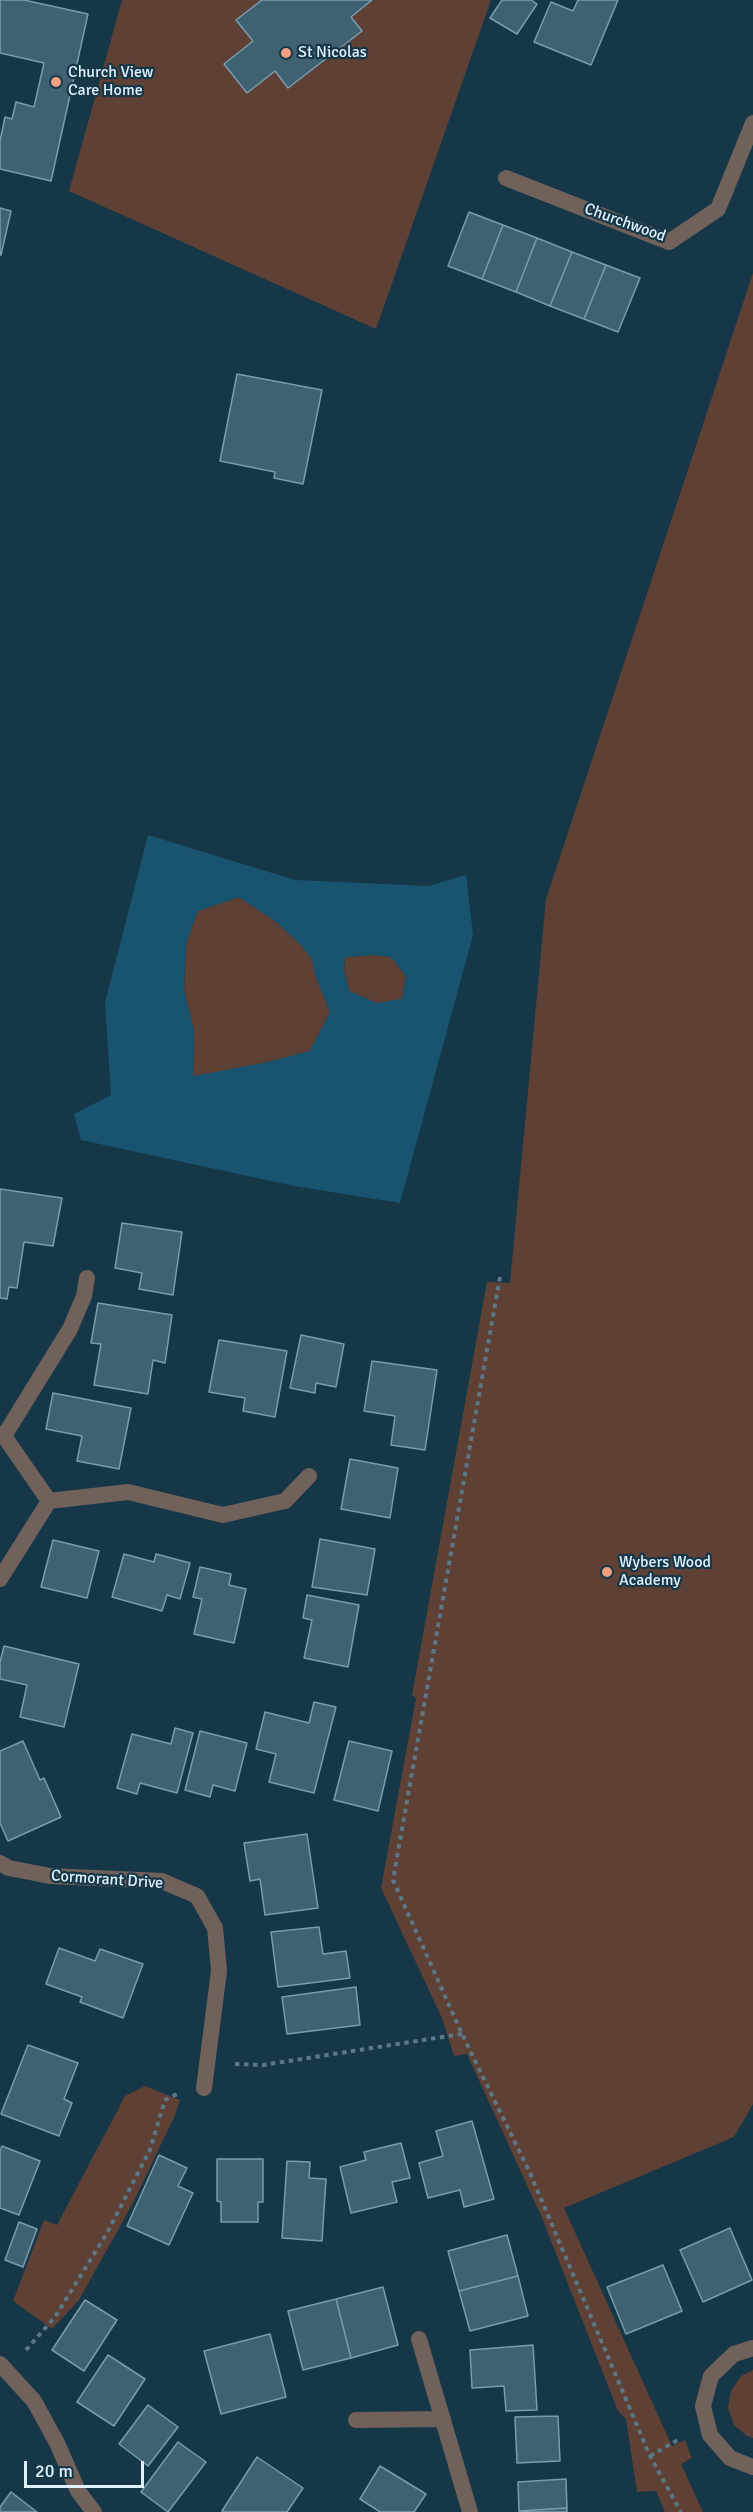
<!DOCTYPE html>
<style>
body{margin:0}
#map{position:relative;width:753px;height:2512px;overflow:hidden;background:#163748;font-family:Signika,sans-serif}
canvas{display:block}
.scale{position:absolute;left:24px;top:2461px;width:120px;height:27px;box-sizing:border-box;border:3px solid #dff2fc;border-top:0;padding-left:8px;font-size:18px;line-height:21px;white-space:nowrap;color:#dff2fc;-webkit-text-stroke:4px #163748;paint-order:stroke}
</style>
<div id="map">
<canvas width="753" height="2512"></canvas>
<div class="scale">20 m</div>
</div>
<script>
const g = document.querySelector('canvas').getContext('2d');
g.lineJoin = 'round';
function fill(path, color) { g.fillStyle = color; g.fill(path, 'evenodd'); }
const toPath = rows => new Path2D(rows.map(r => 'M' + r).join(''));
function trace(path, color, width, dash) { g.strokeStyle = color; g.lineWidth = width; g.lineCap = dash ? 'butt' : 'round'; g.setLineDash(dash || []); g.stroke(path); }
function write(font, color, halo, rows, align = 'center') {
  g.font = font + ' Signika,sans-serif'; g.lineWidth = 4.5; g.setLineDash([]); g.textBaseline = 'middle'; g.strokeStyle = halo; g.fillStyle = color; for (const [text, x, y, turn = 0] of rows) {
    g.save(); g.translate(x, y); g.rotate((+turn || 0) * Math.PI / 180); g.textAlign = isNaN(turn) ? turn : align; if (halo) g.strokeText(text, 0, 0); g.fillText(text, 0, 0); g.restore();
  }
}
const green = toPath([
 [122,0,491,0,376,329,69,191],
 [753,273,753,2104,734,2137,564,2208,672,2446,685,2440,692,2458,681,2464,703,2512,665,2512,656,2491,637,2492,626,2419,618,2411,542,2218,467,2054,454,2056,442,2018,381,1888,416,1698,412,1695,487,1282,510,1283,546,899],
 [239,897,275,921,298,942,313,959,315,975,330,1012,310,1051,268,1062,193,1077,194,1031,184,990,186,943,198,911],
 [374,955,391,957,406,976,402,999,377,1003,349,991,344,970,345,957],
 [145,2086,180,2100,175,2115,133,2203,79,2300,52,2329,13,2301,44,2220,57,2225,125,2096],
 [753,2370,753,2438,747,2436,734,2425,728,2408,731,2391,741,2376]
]);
const water = toPath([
 [148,835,295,880,428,886,466,875,473,935,400,1203,294,1186,81,1140,74,1114,111,1095,105,1003],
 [239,897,275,921,298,942,312,959,315,975,330,1012,310,1051,268,1062,193,1076,194,1031,184,990,186,943,198,911],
 [374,955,391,957,406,976,402,999,377,1003,349,991,344,970,345,957]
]);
const building = toPath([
 [0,0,24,0,88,14,51,181,0,169,0,141,5,117,12,119,16,102,34,107,44,63,0,53,0,0],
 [262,0,372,0,351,17,362,31,288,88,275,71,247,93,224,64,253,41,236,20,262,0],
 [502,0,531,0,537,4,517,34,490,18,502,0],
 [578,0,618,0,591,65,534,42,551,2,573,11,578,0],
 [0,208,11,211,1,255,0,255,0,208],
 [469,212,503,225,482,279,448,266,469,212],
 [503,225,537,238,516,292,482,279,503,225],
 [537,238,572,252,550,306,516,292,537,238],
 [572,252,606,265,584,319,550,306,572,252],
 [606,265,640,278,618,332,584,319,606,265],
 [237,374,322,390,303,484,274,478,275,472,220,461,237,374],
 [0,1189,62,1198,53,1246,24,1242,17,1288,9,1287,7,1299,0,1298,0,1189],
 [122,1223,182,1232,173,1295,139,1289,142,1273,115,1268,122,1223],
 [98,1303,172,1315,165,1363,153,1360,148,1394,94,1385,101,1344,91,1343,98,1303],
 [301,1335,344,1344,336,1387,316,1383,315,1393,290,1388,301,1335],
 [219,1340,287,1351,275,1417,243,1411,245,1398,209,1392,219,1340],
 [372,1361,437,1370,425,1450,391,1445,395,1416,364,1411,372,1361],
 [53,1393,131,1408,119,1469,77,1461,82,1436,46,1429,53,1393],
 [350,1459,398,1468,390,1518,341,1509,350,1459],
 [320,1539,375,1549,367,1595,312,1587,320,1539],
 [53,1540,99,1551,87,1598,41,1587,53,1540],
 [124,1554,154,1562,156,1554,190,1563,180,1599,167,1595,162,1611,112,1597,124,1554],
 [200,1567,231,1574,229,1585,246,1589,234,1643,194,1634,202,1599,193,1597,200,1567],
 [307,1595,359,1605,348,1667,304,1658,312,1620,303,1618,307,1595],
 [4,1646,79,1664,64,1727,20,1717,27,1685,0,1679,0,1662,4,1646],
 [314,1702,336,1707,314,1793,269,1782,276,1754,256,1749,265,1712,309,1723,314,1702],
 [175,1728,193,1733,177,1793,140,1783,137,1794,117,1788,132,1734,171,1744,175,1728],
 [200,1731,247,1743,235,1791,213,1785,210,1797,185,1790,200,1731],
 [23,1741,40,1780,44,1778,61,1817,8,1841,0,1823,0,1751,23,1741],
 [349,1741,392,1751,378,1811,334,1800,349,1741],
 [307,1834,318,1908,265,1915,260,1879,250,1881,244,1843,307,1834],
 [319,1927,323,1954,346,1951,350,1978,278,1987,271,1932,319,1927],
 [59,1948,95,1961,100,1949,143,1964,123,2018,80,2002,82,1997,46,1984,59,1948],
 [356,1987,360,2025,287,2034,282,1997,356,1987],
 [28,2045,78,2063,64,2099,72,2103,59,2136,1,2114,28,2045],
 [472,2121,494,2199,464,2207,460,2190,428,2198,419,2163,443,2156,436,2131,472,2121],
 [401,2143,410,2178,392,2182,397,2202,351,2213,340,2167,366,2160,364,2152,401,2143],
 [2,2146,40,2161,19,2215,0,2208,0,2151,2,2146],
 [159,2155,187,2168,178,2186,193,2193,169,2245,127,2226,159,2155],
 [217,2159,263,2159,263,2202,258,2202,258,2222,221,2222,221,2202,217,2201,217,2159],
 [287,2161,310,2162,309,2178,326,2179,322,2241,282,2238,287,2161],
 [19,2222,37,2229,23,2267,5,2260,19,2222],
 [730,2228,752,2280,703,2302,680,2250,730,2228],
 [507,2235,518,2276,459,2291,448,2251,507,2235],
 [663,2265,682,2311,626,2334,607,2287,663,2265],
 [518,2276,528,2316,470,2331,459,2291,518,2276],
 [383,2287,398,2345,351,2358,336,2299,383,2287],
 [336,2299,351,2358,303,2370,288,2311,336,2299],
 [85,2300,117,2320,84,2371,52,2350,85,2300],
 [270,2334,286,2397,221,2414,204,2351,270,2334],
 [533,2345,537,2410,506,2411,504,2386,472,2388,470,2350,533,2345],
 [108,2355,145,2379,114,2426,77,2402,108,2355],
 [148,2405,178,2427,148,2466,119,2444,148,2405],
 [558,2416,560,2461,517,2463,515,2417,558,2416],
 [178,2442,206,2462,168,2512,141,2492,178,2442],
 [257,2457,303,2488,287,2512,224,2512,222,2511,257,2457],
 [380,2466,426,2494,414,2512,380,2512,360,2499,380,2466],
 [566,2479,567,2508,519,2511,518,2482,566,2479],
 [11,2492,37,2512,0,2512,0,2507,11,2492],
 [567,2508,567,2512,519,2512,519,2511,567,2508]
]);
const path = toPath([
 [500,1277,393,1880,462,2034,530,2173,650,2456,681,2512],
 [235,2064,263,2065,462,2034],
 [26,2350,55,2317,107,2233,150,2150,165,2100,177,2094],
 [650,2456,681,2438]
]);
const service = toPath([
 [0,1434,4,1436,70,1329,84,1296,87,1278]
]);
const minor = toPath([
 [506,178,669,242,718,209,753,123],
 [4,1436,49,1501],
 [0,1579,49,1501,128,1492,223,1515,285,1501,309,1476],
 [0,1863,9,1868,50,1876,162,1881,197,1896,215,1928,219,1971,204,2088],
 [419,2339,470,2512],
 [753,2348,734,2354,711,2376,703,2406,710,2435,730,2458,753,2467],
 [0,2364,34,2401,57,2443,78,2491,94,2512],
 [356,2420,443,2419]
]);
const markers = [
 [286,53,6,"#f3a081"],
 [56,82,6,"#f3a081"],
 [607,1572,6,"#f3a081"]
];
const poiNames = [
 ["St Nicolas",298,53],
 ["Church View",68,73],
 ["Care Home",68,91],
 ["Wybers Wood",619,1563],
 ["Academy",619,1581]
];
const streetNames = [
 ["Churchwood",625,223,20],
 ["Cormorant Drive",107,1880,4]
];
fill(green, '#5e4035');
fill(water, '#18546f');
fill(building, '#3f6172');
trace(building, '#799cb0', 1.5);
trace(path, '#5c7887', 4, [4.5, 4.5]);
trace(service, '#70615b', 16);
trace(minor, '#70615b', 16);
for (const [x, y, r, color] of markers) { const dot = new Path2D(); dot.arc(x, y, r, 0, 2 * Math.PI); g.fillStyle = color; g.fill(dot); trace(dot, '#163748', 2); }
write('16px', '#dff2fc', '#163748', poiNames, 'left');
write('16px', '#dff2fc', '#163748', streetNames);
</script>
